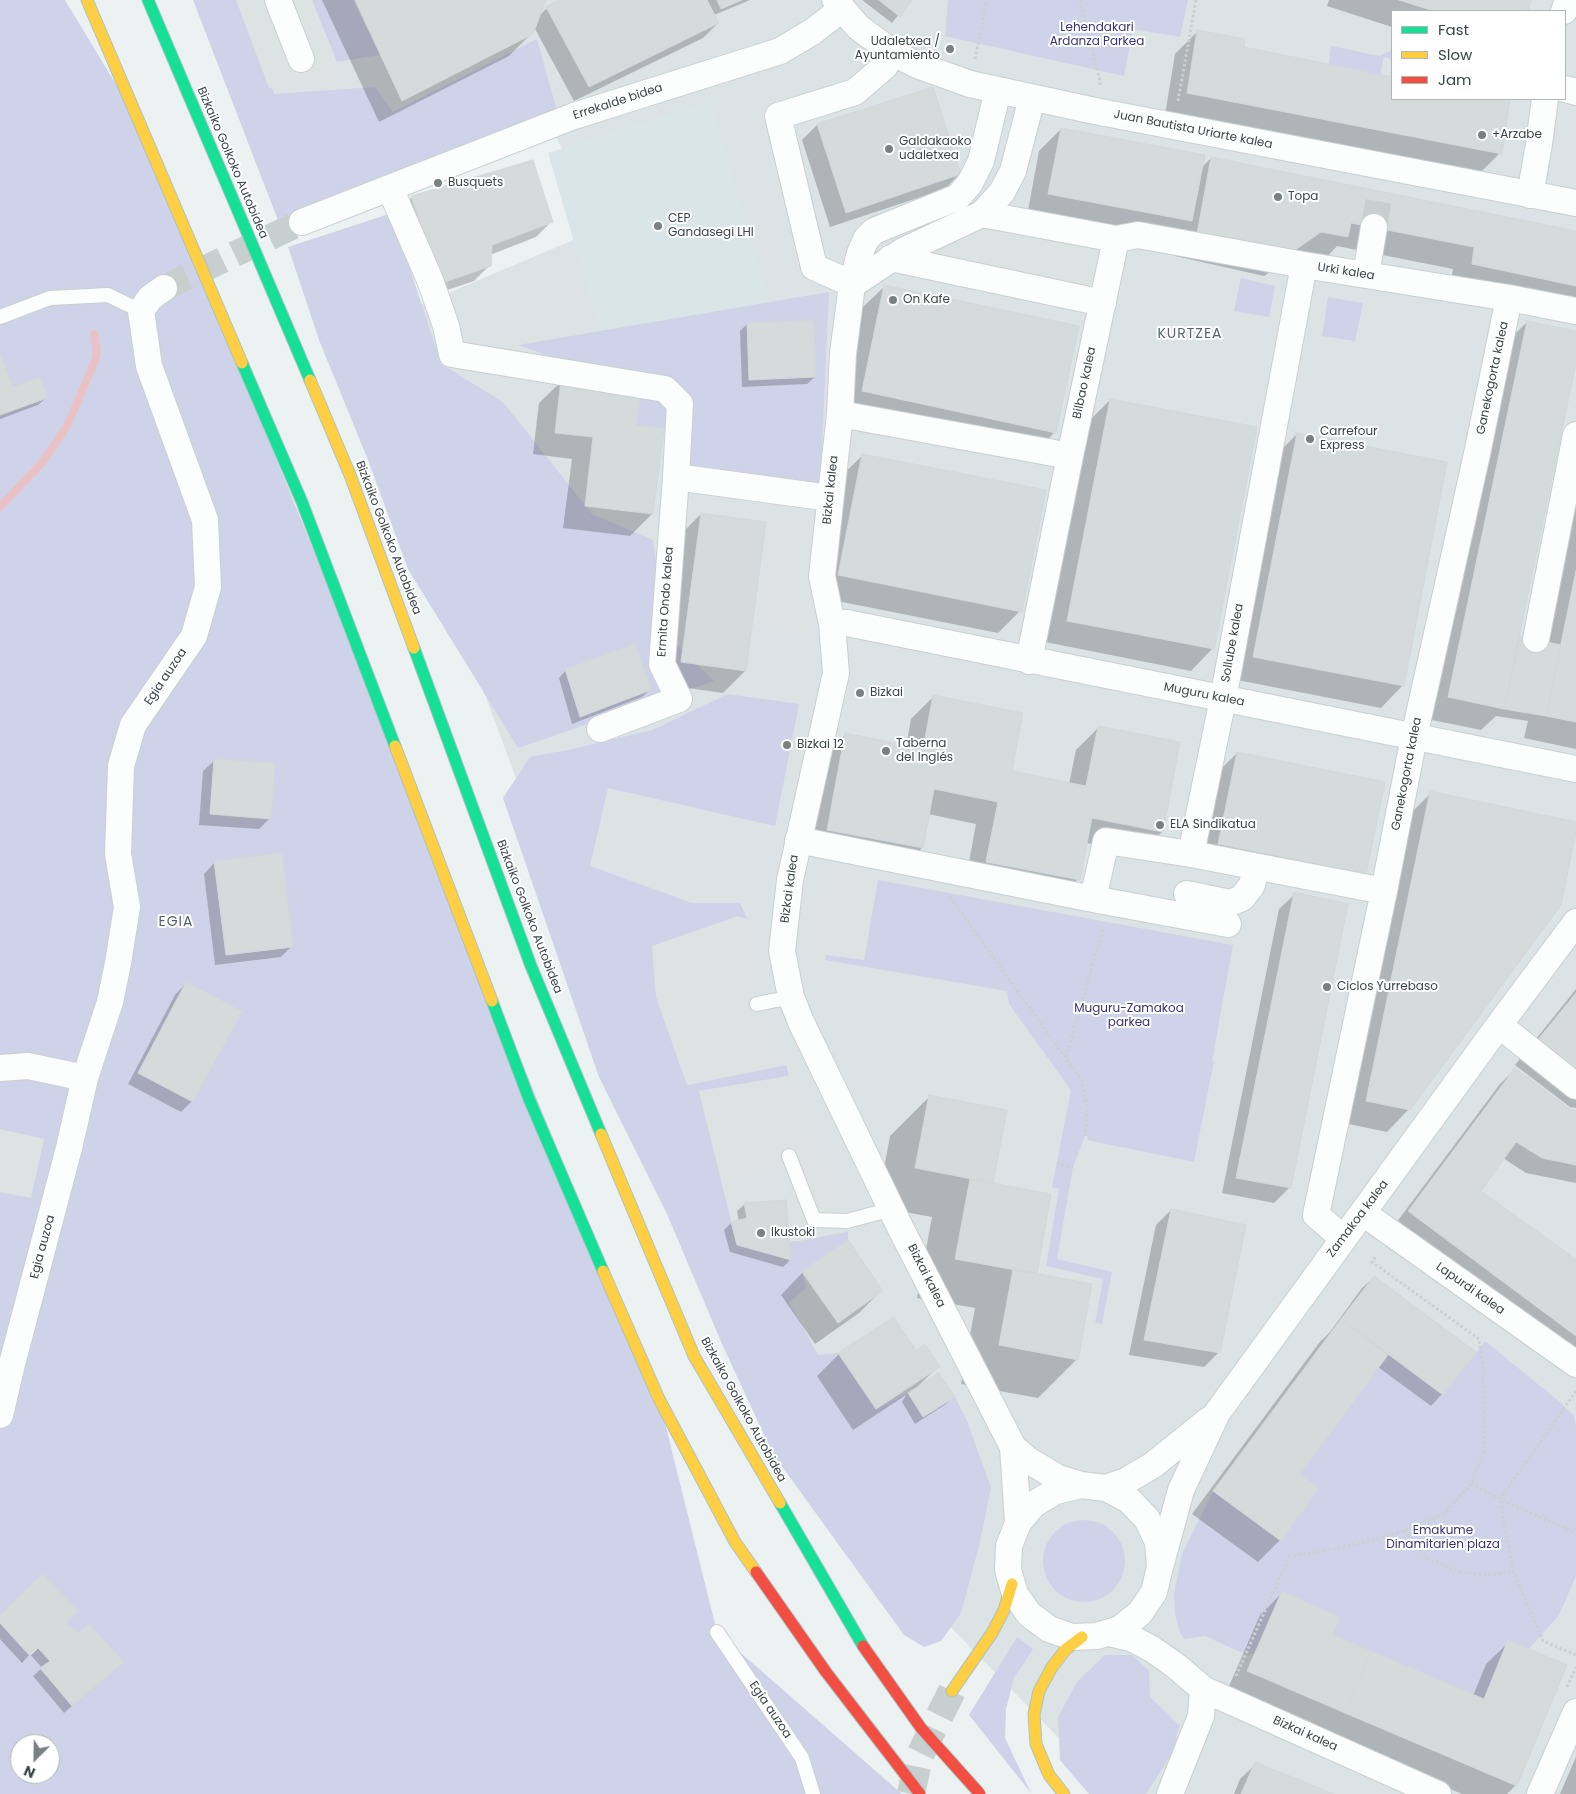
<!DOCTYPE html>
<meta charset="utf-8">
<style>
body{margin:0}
#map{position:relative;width:1576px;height:1794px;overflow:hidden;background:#ecf1f1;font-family:Poppins,sans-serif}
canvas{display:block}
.legend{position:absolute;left:1391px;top:10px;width:175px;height:90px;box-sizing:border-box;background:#fff;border:1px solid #b0b5b5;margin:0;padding:6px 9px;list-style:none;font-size:15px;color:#394547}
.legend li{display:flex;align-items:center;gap:10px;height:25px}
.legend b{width:25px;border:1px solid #b0b5b5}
.north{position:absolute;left:10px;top:1734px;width:50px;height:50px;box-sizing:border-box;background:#fff;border:1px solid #b0b5b5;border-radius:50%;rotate:203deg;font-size:14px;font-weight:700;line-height:20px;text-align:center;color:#394547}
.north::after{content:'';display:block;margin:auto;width:18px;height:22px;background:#788182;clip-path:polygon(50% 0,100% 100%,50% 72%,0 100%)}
</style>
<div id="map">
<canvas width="1576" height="1794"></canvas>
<ul class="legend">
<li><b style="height:6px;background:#16e098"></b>Fast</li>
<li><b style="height:6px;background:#ffcf43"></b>Slow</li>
<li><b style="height:6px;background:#f24e42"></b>Jam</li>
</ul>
<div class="north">N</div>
</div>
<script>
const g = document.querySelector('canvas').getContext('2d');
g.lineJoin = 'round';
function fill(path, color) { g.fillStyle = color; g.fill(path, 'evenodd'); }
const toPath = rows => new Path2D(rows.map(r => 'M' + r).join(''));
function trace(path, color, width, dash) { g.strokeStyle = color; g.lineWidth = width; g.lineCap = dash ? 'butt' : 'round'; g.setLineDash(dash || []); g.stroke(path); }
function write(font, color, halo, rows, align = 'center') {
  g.font = font + ' Poppins,sans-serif'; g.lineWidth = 4; g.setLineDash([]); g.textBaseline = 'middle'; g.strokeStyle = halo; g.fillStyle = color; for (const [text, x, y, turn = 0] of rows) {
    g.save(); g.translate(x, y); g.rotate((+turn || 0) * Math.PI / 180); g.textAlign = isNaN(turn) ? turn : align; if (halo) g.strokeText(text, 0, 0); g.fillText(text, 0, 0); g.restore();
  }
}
const residential = toPath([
 [210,0,1576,0,1576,1794,1111,1794,1087,1767,936,1612,772,1368,517,781,481,684,447,633,410,530,394,316,597,230,547,114,281,228,248,141],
 [1392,11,1565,11,1565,99,1392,99]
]);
const education = toPath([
 [711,101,769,300,604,344,548,153]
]);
const green = toPath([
 [0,0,65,0,140,124,659,1399,717,1632,902,1794,0,1794],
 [20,1744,50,1744,50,1774,20,1774],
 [193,0,237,0,274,94,375,87,393,112,537,39,557,111,281,228],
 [312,0,353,0,380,55,337,62],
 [948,0,1188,0,1180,37,1133,29,1124,76,945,36],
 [1331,46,1380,56,1392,50,1392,59,1384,57,1380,75,1329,64],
 [392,213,441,364,503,402,592,514,653,540,666,634,714,681,518,748,408,569,368,460,319,340,288,247],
 [1241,278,1275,286,1269,317,1234,311],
 [829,292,820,490,686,467,664,429,636,425,641,389,518,345],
 [1328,297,1363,303,1355,341,1322,336],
 [728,694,799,704,775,826,608,788,590,866,692,903,740,903,750,925,687,1085,786,1065,789,1076,699,1091,737,1245,799,1241,848,1225,848,1240,802,1271,806,1288,789,1302,818,1355,838,1353,876,1409,908,1393,923,1417,955,1397,967,1421,991,1488,980,1542,961,1613,941,1641,924,1647,904,1635,773,1454,722,1344,667,1214,599,1077,503,798,530,757,573,749,652,730],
 [878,880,1233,945,1212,1061,1214,1061,1194,1162,1087,1140,1088,1137,1085,1136,1073,1167,1057,1259,1112,1272,1102,1324,1095,1323,1103,1279,1046,1266,1059,1189,1052,1187,1071,1090,1009,1004,1007,991,825,960,826,955,864,960],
 [1485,1341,1561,1403,1574,1416,1576,1427,1576,1576,1559,1615,1484,1699,1333,1635,1247,1655,1205,1636,1184,1639,1180,1632,1175,1614,1174,1594,1182,1554,1213,1491,1281,1541,1319,1489,1300,1474,1388,1355,1443,1395],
 '1043 1561a41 41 0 1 1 82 0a41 41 0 1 1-82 0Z',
 [1017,1637,1033,1649,1014,1678,1006,1709,1005,1738,1031,1793,969,1715],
 [1105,1655,1132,1655,1149,1671,1150,1697,1180,1726,1176,1735,1178,1744,1146,1794,1089,1794,1060,1760,1058,1717,1077,1682]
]);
const parking = toPath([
 [236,0,307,0,340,83,269,88],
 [981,225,1102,249,1095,291,930,256],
 [769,514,818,518,809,601,809,634,760,626],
 [824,862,879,872,864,960,808,950],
 [738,916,750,920,754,961,768,1017,786,1065,687,1085,656,997,652,946],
 [789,1076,851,1231,799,1241,788,1167,722,1181,699,1091],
 [0,1129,44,1139,31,1198,0,1192]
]);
const shadow = toPath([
 [322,0,545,0,539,16,547,8,562,0,750,0,714,15,718,23,703,38,574,101,534,27,532,33,509,56,379,122],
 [862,0,910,0,892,23],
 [1329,0,1530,0,1526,11,1392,11,1392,27,1327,6],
 [1197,32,1243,48,1392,78,1392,99,1509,99,1500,153,1478,175,1165,115,1175,54],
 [933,88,960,173,945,189,830,227,802,140,817,125],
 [1061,129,1201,168,1211,158,1576,232,1576,312,1450,286,1453,269,1337,246,1325,259,1298,254,1264,276,1175,256,1180,232,1169,243,1027,216,1039,151],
 [412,197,551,222,536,237,490,255,490,265,474,281,427,297,397,212],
 [885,286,1055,432,1033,454,840,413,862,308],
 [1527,322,1576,332,1576,357,1517,640,1520,637,1544,642,1576,489,1576,749,1524,738,1528,721,1496,716,1481,730,1427,719,1505,344],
 [747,324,815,377,807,384,742,387,740,331],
 [0,358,12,388,46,398,38,405,0,419],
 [562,381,635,427,652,514,630,536,563,528,572,459,533,454,539,403],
 [1110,400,1213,648,1191,671,1045,642,1088,422],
 [1297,434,1403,685,1381,708,1232,679,1275,456],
 [863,455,1020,611,998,633,817,597,840,477],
 [701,514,745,671,723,693,660,684,679,536],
 [566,670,650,690,642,697,572,724,559,678],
 [933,697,1010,772,1069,784,1076,750,1098,728,1162,832,1139,854,1086,843,1078,879,1056,902,965,884,976,824,928,814,922,848,899,870,805,852,823,757,845,735,906,747,911,719],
 [1237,753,1365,874,1343,896,1196,866,1215,775],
 [215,760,270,818,259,829,199,825,203,771],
 [1431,793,1576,823,1576,826,1409,1109,1387,1132,1344,1123,1409,815],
 [215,862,292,946,281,957,215,965,204,874],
 [1295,894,1346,904,1289,1188,1274,1203,1222,1193,1279,909],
 [186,983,192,1101,181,1112,128,1084,175,995],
 [1576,989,1576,1108,1570,1107,1515,1065],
 [1515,1069,1571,1111,1576,1112,1576,1183,1526,1173,1503,1158,1480,1191,1576,1261,1576,1362,1393,1227,1500,1084],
 [929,1097,1006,1111,992,1184,1077,1359,1038,1398,961,1384,975,1308,917,1298,932,1217,877,1207,890,1136],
 [745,1204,790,1260,783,1267,730,1252,724,1230,731,1223,739,1221,737,1211],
 [1171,1210,1219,1352,1204,1367,1129,1355,1156,1225],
 [803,1272,881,1291,859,1313,815,1344,781,1295],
 [1374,1277,1474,1352,1442,1394,1431,1406,1378,1367,1298,1474,1280,1540,1258,1562,1192,1514,1319,1343,1330,1332,1362,1288],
 [916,1352,939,1366,917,1387,953,1397,946,1404,915,1424,902,1402,906,1395,853,1430,817,1376,839,1354],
 [1282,1593,1331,1636,1473,1696,1486,1664,1509,1642,1516,1785,1507,1794,1462,1794,1226,1693,1260,1615],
 [0,1616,65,1623,115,1669,64,1713,33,1676,42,1668,30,1654,22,1663,0,1639],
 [1576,1757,1576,1794,1560,1794],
 [1256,1764,1331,1794,1234,1794,1240,1779]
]);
const stream = toPath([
 [0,507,42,463,67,426,95,361,97,352,94,334]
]);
const building = toPath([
 [355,0,546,0,533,34,402,101,355,0],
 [559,0,707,0,719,23,589,87,546,7,559,0],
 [717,0,742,0,721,9,717,0],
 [879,0,912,0,900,17,879,0],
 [1399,0,1531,0,1528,11,1434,11,1399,0],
 [1197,30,1245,39,1244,47,1392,77,1392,99,1510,99,1502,154,1187,93,1197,30],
 [933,87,961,174,846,213,817,124,933,87],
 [1061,128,1205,155,1192,221,1048,194,1061,128],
 [1211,157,1576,231,1576,286,1472,264,1474,247,1351,223,1348,237,1321,232,1288,255,1197,234,1211,157],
 [533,160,553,222,492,245,491,266,442,283,411,196,533,160],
 [884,285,1079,326,1056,433,862,391,884,285],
 [814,320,816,377,749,380,747,323,814,320],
 [1527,321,1576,331,1576,363,1504,709,1448,697,1527,321],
 [1,356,13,387,40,377,47,398,0,415,0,357,1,356],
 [561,380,641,389,636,425,664,429,653,514,585,506,593,437,555,433,561,380],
 [1110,399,1257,427,1214,649,1067,621,1110,399],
 [1297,433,1447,462,1404,686,1253,657,1297,433],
 [862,454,1046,490,1022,612,838,575,862,454],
 [701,513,766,522,746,671,681,662,701,513],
 [1576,571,1576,722,1546,716,1576,571],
 [1520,636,1561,645,1546,716,1504,709,1520,636],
 [635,644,651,690,580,717,565,669,635,644],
 [933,695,1023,713,1012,771,1086,786,1098,726,1180,742,1163,832,1092,818,1080,880,986,862,998,802,934,789,923,848,827,830,845,733,923,749,933,695],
 [1237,752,1385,782,1366,874,1218,844,1237,752],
 [214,759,275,763,271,819,210,814,214,759],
 [1430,791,1576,822,1576,832,1561,905,1410,1110,1366,1101,1430,791],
 [282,853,293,947,226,955,214,861,282,853],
 [1294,892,1348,904,1291,1188,1236,1178,1294,892],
 [186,982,242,1011,193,1102,138,1073,186,982],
 [1576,993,1576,1073,1536,1042,1576,993],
 [1515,1068,1571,1110,1576,1111,1576,1165,1542,1158,1516,1142,1481,1191,1576,1259,1576,1336,1408,1211,1515,1068],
 [929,1095,1007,1110,993,1183,915,1168,929,1095],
 [970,1179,1051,1194,1037,1274,955,1259,970,1179],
 [786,1200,791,1260,737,1245,731,1222,747,1218,744,1203,786,1200],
 [1171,1209,1246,1225,1220,1353,1144,1340,1171,1209],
 [848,1240,883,1291,838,1323,802,1272,848,1240],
 [1013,1269,1092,1284,1078,1360,999,1345,1013,1269],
 [1374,1276,1476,1352,1443,1395,1341,1319,1374,1276],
 [894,1317,916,1351,925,1344,940,1367,876,1409,838,1353,894,1317],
 [1341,1319,1388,1355,1300,1474,1319,1488,1281,1541,1213,1491,1341,1319],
 [939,1373,955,1397,923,1417,908,1393,939,1373],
 [43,1574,79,1611,66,1622,78,1633,89,1624,124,1662,72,1706,40,1668,50,1661,38,1648,30,1656,0,1623,0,1615,43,1574],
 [1282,1591,1340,1617,1333,1635,1371,1651,1345,1713,1247,1671,1282,1591],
 [1508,1640,1567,1665,1517,1786,1345,1713,1371,1651,1484,1699,1508,1640],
 [1255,1762,1334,1794,1241,1794,1255,1762]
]);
const streetTunnel = toPath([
 [1374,227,1380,191],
 [164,288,302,222]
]);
const highwayTunnel = toPath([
 [911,1794,919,1757,952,1691]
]);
const path = toPath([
 [1080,0,1100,81,1100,86],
 [975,59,987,0],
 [1178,101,1196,0],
 [950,897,1082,1081,1087,1109,1085,1136],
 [1066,1057,1103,928],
 [1057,1163,1073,1167],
 [1576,1391,1500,1499,1576,1533],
 [1471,1484,1500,1499,1513,1571,1543,1641,1576,1655],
 [1404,1531,1427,1558,1460,1572,1491,1575,1513,1571],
 [1236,1676,1289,1557,1347,1546,1379,1538,1410,1529,1445,1513,1471,1484,1484,1452,1483,1368,1479,1339,1372,1262,1377,1255],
 [1567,1687,1576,1667]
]);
const lane = toPath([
 [0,317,50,298,108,295,141,311],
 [757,1004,791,997],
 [789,1156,814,1220,847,1221,892,1209],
 [717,1632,802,1758,813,1794]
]);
const street = toPath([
 [278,0,301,59],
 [835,0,858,27,892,52,917,65,970,84,1095,111,1576,203],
 [1564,11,1568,0],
 [1565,89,1576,92],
 [998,90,981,161,970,183,958,197,874,231,866,239,860,253,852,285,843,354,840,414,822,576,832,624,836,673,790,880,782,951,791,997,801,1022,901,1229,1013,1447,1018,1523],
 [390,188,430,280,446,326,452,354,665,389,680,404,676,477,830,498],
 [1530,195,1539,144,1545,99],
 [982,214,1116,239,1070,456,1029,661],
 [302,222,574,116,780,51,812,32,842,9],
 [1116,239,1138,235,1304,265,1509,298,1576,311],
 [891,258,1103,303],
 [1366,275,1374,227],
 [841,279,814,267,778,116,855,92,885,66],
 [852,285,903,251,982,214,1002,192,1013,171,1032,98],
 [840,414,1070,456],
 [832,624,847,623,1576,769],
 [1536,639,1576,435],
 [600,729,679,699,662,664,676,477],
 [798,840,1093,899,1106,841,1191,854,1384,891],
 [1191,854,1223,699,1304,265],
 [1187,894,1230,903,1242,898,1252,885,1256,867],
 [1093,899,1228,924],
 [1499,1025,1576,1086],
 [0,1068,28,1066,85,1078],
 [1363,1213,1576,1364],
 [1343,1238,1316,1215,1384,891,1414,737,1477,454,1509,298],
 [0,1415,12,1364,69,1148,85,1078,110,1002,118,963,127,907,118,854,121,766,133,725,194,636,208,587,205,520,149,366,141,311,150,298,164,288],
 [1013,1447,1028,1460,1058,1478,1081,1485,1106,1488,1129,1500,1147,1519,1158,1542,1160,1567,1154,1592,1140,1613,1120,1629,1097,1636,1072,1637,1049,1629,1029,1614,1015,1594,1008,1570,1009,1546,1018,1523,1034,1504,1056,1491,1081,1485],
 [1106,1488,1126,1481,1153,1465,1209,1420],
 [1160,1567,1181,1490,1217,1413,1499,1025,1576,922],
 [1109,1633,1131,1638,1152,1649,1176,1666,1203,1689,1438,1794],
 [1170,1794,1201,1716,1203,1689],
 [1540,1794,1576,1712]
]);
const fast = toPath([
 [148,0,310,380],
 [242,363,302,502,395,746],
 [414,648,531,966,601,1134],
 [492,1001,529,1099,603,1271],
 [780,1503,863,1646]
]);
const slow = toPath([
 [87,0,242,363],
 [310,380,350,475,414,648],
 [395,746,492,1001],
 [601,1134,694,1356,780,1503],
 [603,1271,659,1399,735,1542,756,1572],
 [952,1691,992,1633,1004,1610,1012,1584],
 [1064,1794,1049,1775,1036,1744,1034,1714,1039,1691,1052,1667,1066,1649,1082,1637]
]);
const jam = toPath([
 [756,1572,826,1672]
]);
const jamBridge = toPath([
 [863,1646,921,1728,980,1794],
 [826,1672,920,1794]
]);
const markers = [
 [950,49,5,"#788182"],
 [1482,135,5,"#788182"],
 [889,149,5,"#788182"],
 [438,183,5,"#788182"],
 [1278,197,5,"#788182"],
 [658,226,5,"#788182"],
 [893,300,5,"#788182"],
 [1310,439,5,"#788182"],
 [860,693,5,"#788182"],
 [787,745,5,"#788182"],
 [886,751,5,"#788182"],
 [1160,825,5,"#788182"],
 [1327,987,5,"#788182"],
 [761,1233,5,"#788182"]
];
const parkNames = [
 ["Lehendakari",1097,28],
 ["Ardanza Parkea",1097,42],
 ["Muguru-Zamakoa",1129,1009],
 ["parkea",1129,1023],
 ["Emakume",1443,1531],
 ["Dinamitarien plaza",1443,1545]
];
const poiNames = [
 ["Udaletxea /",940,42,"right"],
 ["Ayuntamiento",940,56,"right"],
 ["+Arzabe",1492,135],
 ["Galdakaoko",899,142],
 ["udaletxea",899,156],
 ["Busquets",448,183],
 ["Topa",1288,197],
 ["CEP",668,219],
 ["Gandasegi LHI",668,233],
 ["On Kafe",903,300],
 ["Carrefour",1320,432],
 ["Express",1320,446],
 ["Bizkai",870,693],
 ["Taberna",896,744],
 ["del Inglés",896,758],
 ["Bizkai 12",797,745],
 ["ELA Sindikatua",1170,825],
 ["Ciclos Yurrebaso",1337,987],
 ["Ikustoki",771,1233]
];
const streetNames = [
 ["Errekalde bidea",618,102,-18],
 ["Juan Bautista Uriarte kalea",1193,130,11],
 ["Bizkaiko Golkoko Autobidea",232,163,67],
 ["Urki kalea",1346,272,9],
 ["Ganekogorta kalea",1493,378,-78],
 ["Bilbao kalea",1085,383,-78],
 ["Bizkai kalea",831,490,-84],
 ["Bizkaiko Golkoko Autobidea",388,538,69],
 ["Ermita Ondo kalea",666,602,-86],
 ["Sollube kalea",1233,643,-80],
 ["Egia auzoa",166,677,-56],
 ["Muguru kalea",1204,695,11],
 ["Ganekogorta kalea",1407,774,-79],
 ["Bizkai kalea",790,889,-82],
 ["Bizkaiko Golkoko Autobidea",529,917,69],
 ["Zamakoa kalea",1358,1219,-53],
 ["Egia auzoa",43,1247,-75],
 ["Bizkai kalea",926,1276,63],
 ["Lapurdi kalea",1470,1289,35],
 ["Bizkaiko Golkoko Autobidea",743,1410,61],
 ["Egia auzoa",770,1710,56],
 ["Bizkai kalea",1305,1734,24]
];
const neighbourhoodNames = [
 ["KURTZEA",1190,334],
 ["EGIA",176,922]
];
fill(residential, '#dbe3e5');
fill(education, '#d9e5e7');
fill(green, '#cfd3e9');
fill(parking, '#dde2e3');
fill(shadow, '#0003');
trace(stream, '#eac2c6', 8);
fill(building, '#d5dadb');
trace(building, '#d2d9d9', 1);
trace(streetTunnel, '#c8cfcf', 26, [26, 13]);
trace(highwayTunnel, '#c8cfcf', 28, [28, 14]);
trace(lane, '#cacfcf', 16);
trace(street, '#cacfcf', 28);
trace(fast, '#abc3c6', 13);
trace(slow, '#abc3c6', 13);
trace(jam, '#abc3c6', 13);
trace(path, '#cbd1d1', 3, [2.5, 2.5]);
trace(lane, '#fcfdfd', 14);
trace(street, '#fcfdfd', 26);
trace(fast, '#16e098', 11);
trace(slow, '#ffcf43', 11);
trace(jam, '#f24e42', 11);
trace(jamBridge, '#abc3c6', 13, []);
trace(jamBridge, '#f24e42', 11);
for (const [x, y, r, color] of markers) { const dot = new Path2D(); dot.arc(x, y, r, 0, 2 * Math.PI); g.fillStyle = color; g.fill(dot); trace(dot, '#fff', 2); }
write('12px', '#393273', '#fff', parkNames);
write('12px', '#394547', '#fff', poiNames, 'left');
write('12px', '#394547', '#fff', streetNames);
g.letterSpacing = '1px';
write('14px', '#516668', '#fff', neighbourhoodNames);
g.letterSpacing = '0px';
</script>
